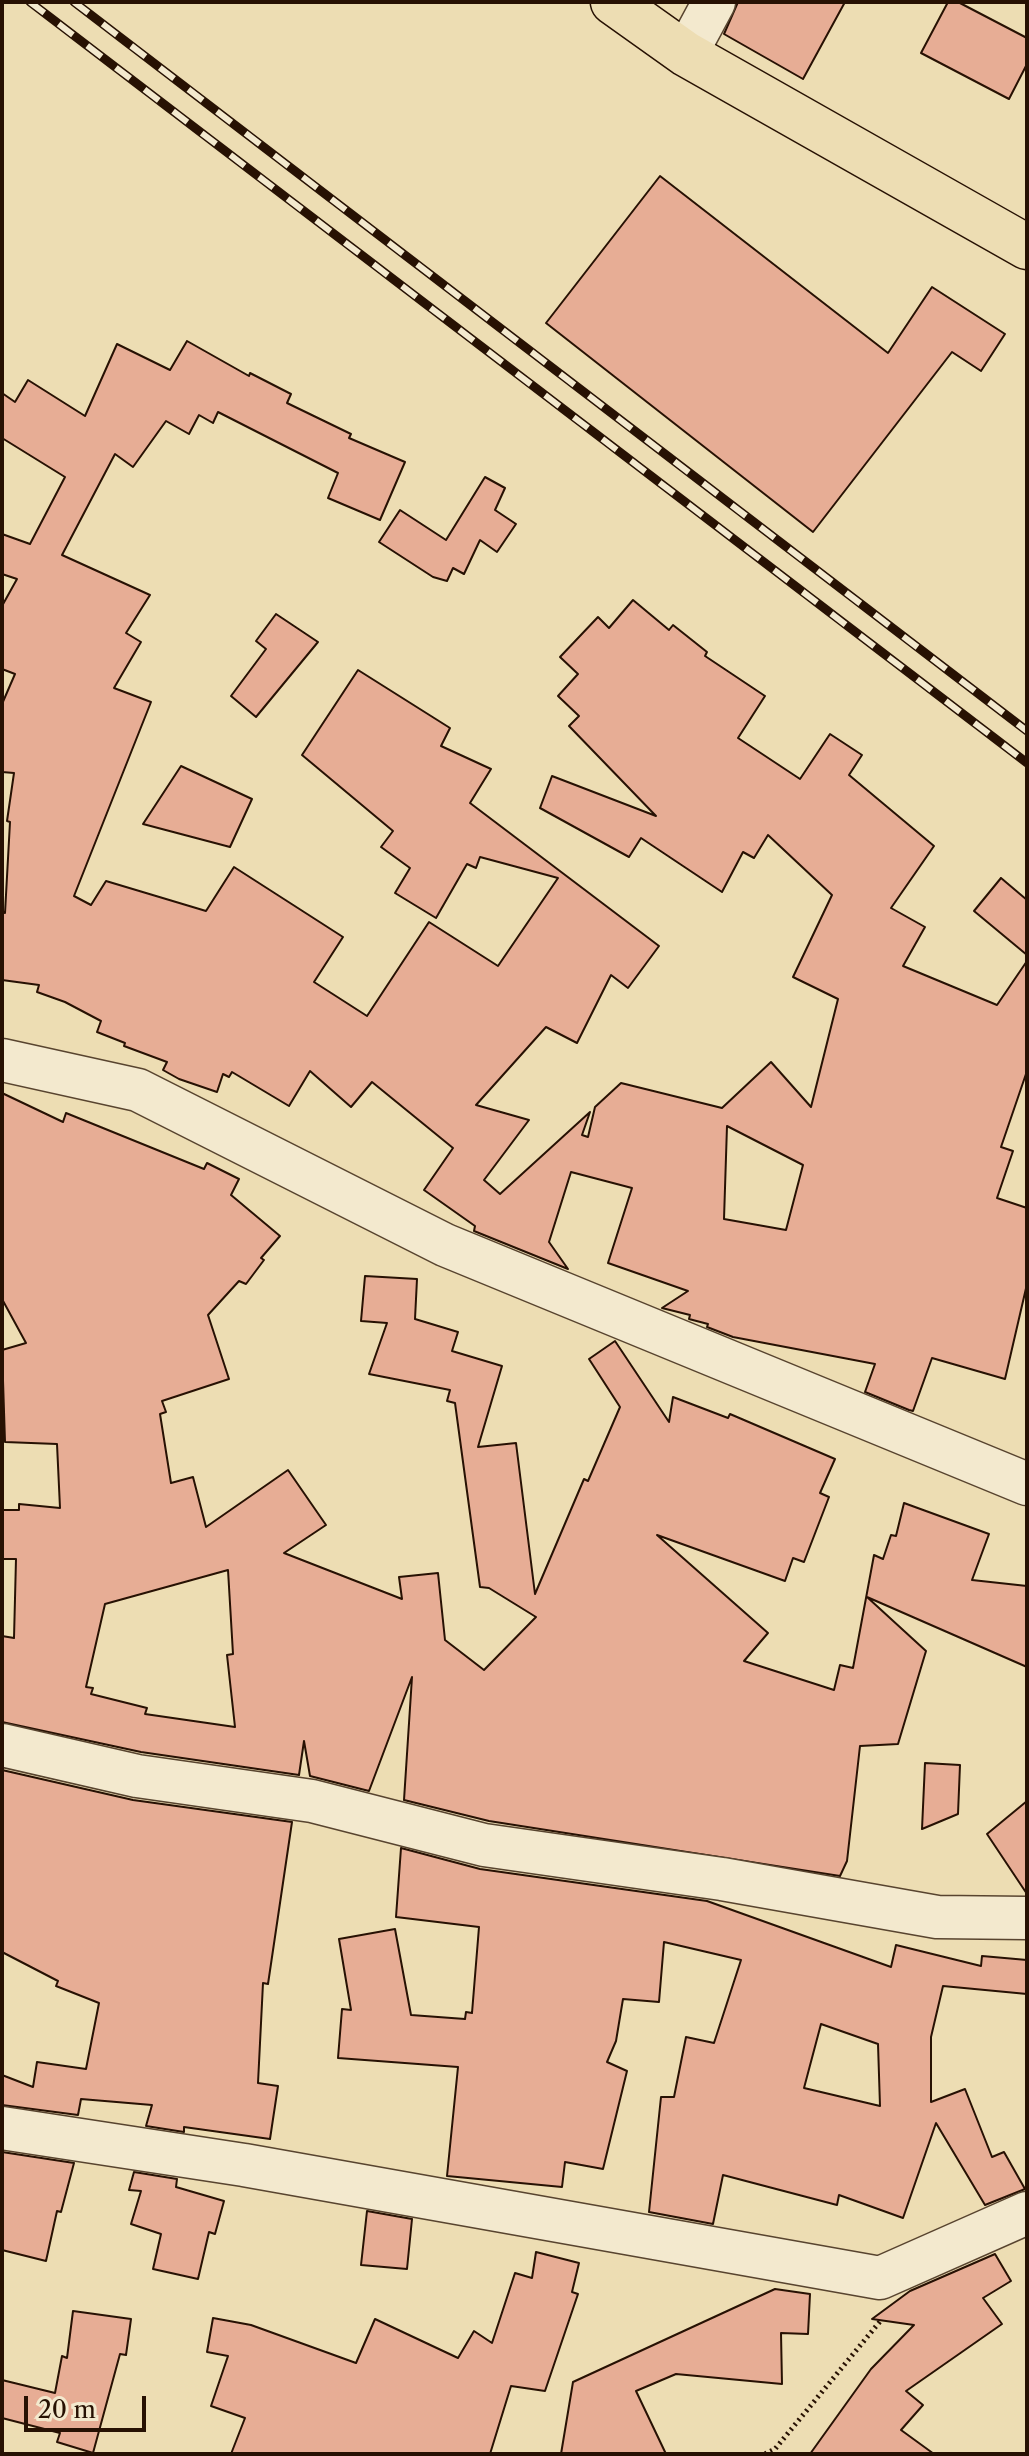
<!DOCTYPE html>
<style>
body{margin:0}
#map{position:relative;width:1029px;height:2456px;overflow:hidden;background:#edddb3;font-family:"Libre Caslon Text",serif}
canvas{display:block}
.frame{position:absolute;inset:0;border:4px solid #271103;pointer-events:none}
.scale{position:absolute;left:24px;top:2396px;width:122px;height:36px;box-sizing:border-box;border:4px solid #271103;border-top:0;padding-left:10px;font-size:24px;line-height:28px;white-space:nowrap;color:#271103;-webkit-text-stroke:6px #f3e9ce;paint-order:stroke}
</style>
<div id="map">
<canvas width="1029" height="2456"></canvas>
<div class="frame"></div>
<div class="scale">20 m</div>
</div>
<script>
const g = document.querySelector('canvas').getContext('2d');
g.lineJoin = 'round';
function fill(path, color) { g.fillStyle = color; g.fill(path, 'evenodd'); }
const toPath = rows => new Path2D(rows.map(r => 'M' + r).join(''));
function trace(path, color, width, dash) { g.strokeStyle = color; g.lineWidth = width; g.lineCap = dash ? 'butt' : 'round'; g.setLineDash(dash || []); g.stroke(path); }
const building = toPath([
 [738,2,845,2,803,79,724,34,738,2],
 [948,2,958,2,1027,38,1027,64,1009,99,921,53,948,2],
 [660,176,888,353,932,287,1005,334,981,371,952,352,813,532,546,323,660,176],
 [187,341,249,376,250,373,291,394,287,403,351,434,349,438,405,462,380,520,328,498,338,473,218,412,213,423,199,415,189,434,166,421,133,467,115,454,62,555,150,595,126,633,141,642,114,688,151,702,74,896,91,905,106,881,206,911,234,867,343,937,314,982,367,1016,429,922,498,966,558,878,480,857,476,868,467,864,436,918,395,893,410,868,381,847,393,831,302,755,358,670,450,728,441,746,491,769,470,803,659,946,628,988,611,975,577,1043,546,1027,476,1105,529,1120,484,1180,500,1194,590,1112,582,1135,588,1137,595,1107,621,1083,722,1108,771,1062,811,1107,838,999,793,977,832,895,768,835,754,858,743,852,722,892,641,838,629,857,540,808,552,776,656,816,569,726,579,716,558,696,578,674,560,657,598,617,609,628,633,600,669,630,673,625,707,652,705,656,765,696,738,738,800,779,830,734,862,755,849,775,934,846,891,908,925,927,903,966,997,1005,1027,961,1027,1071,1001,1147,1013,1151,997,1198,1027,1208,1027,1284,1005,1379,932,1358,913,1411,909,1410,865,1392,875,1364,733,1337,707,1327,708,1324,689,1319,690,1315,662,1308,688,1291,608,1263,632,1188,571,1172,549,1242,568,1269,474,1231,475,1226,424,1190,453,1148,372,1082,351,1107,310,1071,289,1106,232,1072,229,1077,223,1074,217,1092,179,1079,163,1070,167,1062,124,1046,125,1043,97,1032,101,1021,65,1002,37,992,39,985,2,980,2,912,5,913,10,822,7,821,14,773,2,772,2,704,15,674,2,669,2,606,17,579,2,574,2,534,30,544,65,477,2,438,2,393,15,402,28,380,85,416,117,344,170,370,187,341],
 [727,1126,803,1165,786,1230,724,1219,727,1126],
 [485,477,505,488,495,510,516,524,497,552,480,540,464,574,453,568,447,581,433,577,379,542,400,510,446,540,485,477],
 [276,614,318,642,256,717,231,696,266,649,256,641,276,614],
 [181,766,252,799,230,847,143,824,181,766],
 [1001,878,1027,900,1027,955,974,911,1001,878],
 [2,1093,63,1122,66,1113,204,1169,207,1163,239,1179,231,1195,280,1236,261,1258,264,1260,246,1284,239,1281,208,1315,229,1379,162,1401,166,1412,160,1414,171,1483,193,1477,206,1527,288,1470,326,1525,284,1553,402,1599,399,1577,438,1573,445,1640,484,1670,536,1617,489,1588,480,1587,455,1403,447,1401,450,1390,369,1374,387,1323,361,1321,365,1276,417,1279,415,1319,458,1332,452,1351,502,1366,478,1447,516,1443,535,1594,584,1479,588,1481,620,1407,589,1359,615,1341,669,1422,673,1397,728,1418,730,1414,835,1459,820,1493,829,1497,804,1562,793,1558,785,1581,657,1535,768,1633,744,1661,834,1690,840,1665,853,1668,874,1555,883,1559,891,1535,896,1536,904,1503,989,1534,972,1580,1027,1586,1027,1667,867,1597,926,1651,898,1744,860,1746,847,1861,840,1876,489,1821,404,1800,412,1677,369,1791,310,1776,304,1741,299,1775,141,1752,2,1722,2,1636,14,1638,16,1559,2,1559,2,1510,19,1510,19,1504,60,1508,57,1444,5,1442,2,1350,26,1343,2,1299,2,1093],
 [228,1570,233,1654,227,1655,235,1727,145,1714,147,1708,91,1694,93,1688,86,1687,105,1604,228,1570],
 [925,1763,960,1765,958,1814,922,1829,925,1763],
 [2,1770,133,1800,292,1822,268,1984,263,1983,258,2083,278,2086,270,2139,184,2127,184,2132,146,2126,152,2105,81,2099,78,2115,2,2105,2,2075,33,2087,37,2062,86,2069,99,2003,56,1986,58,1981,2,1952,2,1770],
 [1027,1801,1027,1894,987,1834,1027,1801],
 [401,1848,480,1869,707,1901,891,1967,896,1945,981,1966,982,1956,1027,1960,1027,1994,943,1986,931,2037,931,2102,965,2089,992,2157,1004,2152,1025,2189,985,2205,936,2123,903,2218,839,2195,837,2205,723,2175,713,2224,649,2212,661,2097,674,2097,686,2037,714,2043,741,1960,664,1942,659,2002,623,1999,616,2041,607,2062,627,2071,603,2169,565,2162,562,2187,447,2176,458,2067,338,2058,342,2009,351,2010,339,1939,395,1929,411,2015,465,2019,466,2012,472,2013,479,1927,396,1917,401,1848],
 [821,2024,878,2044,880,2106,804,2088,821,2024],
 [2,2152,74,2163,61,2212,57,2211,46,2261,2,2250,2,2152],
 [134,2172,177,2179,176,2187,224,2201,215,2234,209,2232,198,2279,153,2269,161,2234,131,2224,141,2191,129,2190,134,2172],
 [367,2211,412,2219,407,2269,361,2265,367,2211],
 [536,2252,579,2263,572,2292,578,2294,545,2391,511,2386,490,2454,231,2454,245,2418,211,2406,228,2356,207,2352,213,2318,251,2325,356,2363,375,2319,458,2358,474,2331,492,2343,515,2273,532,2278,536,2252],
 [995,2254,1011,2281,983,2298,1002,2324,906,2391,923,2405,901,2430,934,2454,810,2454,871,2369,914,2325,872,2319,910,2291,995,2254],
 [775,2289,810,2294,808,2334,781,2333,782,2384,676,2374,636,2391,666,2454,561,2454,573,2382,775,2289],
 [73,2311,131,2319,126,2355,120,2354,93,2453,57,2442,60,2433,2,2418,2,2380,55,2393,62,2356,67,2358,73,2311]
]);
const path = toPath([
 [765,2454,775,2449,882,2319]
]);
const minor = toPath([
 [686,54,714,2],
 [2,1060,138,1090,445,1245,1027,1484],
 [2,1745,137,1776,312,1801,484,1845,722,1879,937,1917,1027,1918],
 [2,2128,244,2165,880,2278,1027,2213]
]);
const major = toPath([
 [613,2,686,54,1027,247]
]);
const rail = toPath([
 [30,2,1027,763],
 [74,2,1027,731]
]);
fill(building, '#e7ad95');
trace(building, '#271103', 2);
trace(minor, '#58442f', 45);
trace(major, '#271103', 47);
trace(path, '#271103', 5, [2, 4]);
trace(minor, '#f3e9ce', 42);
trace(major, '#edddb3', 44);
trace(rail, '#271103', 9);
trace(rail, '#f3e9ce', 6, [18]);
</script>
